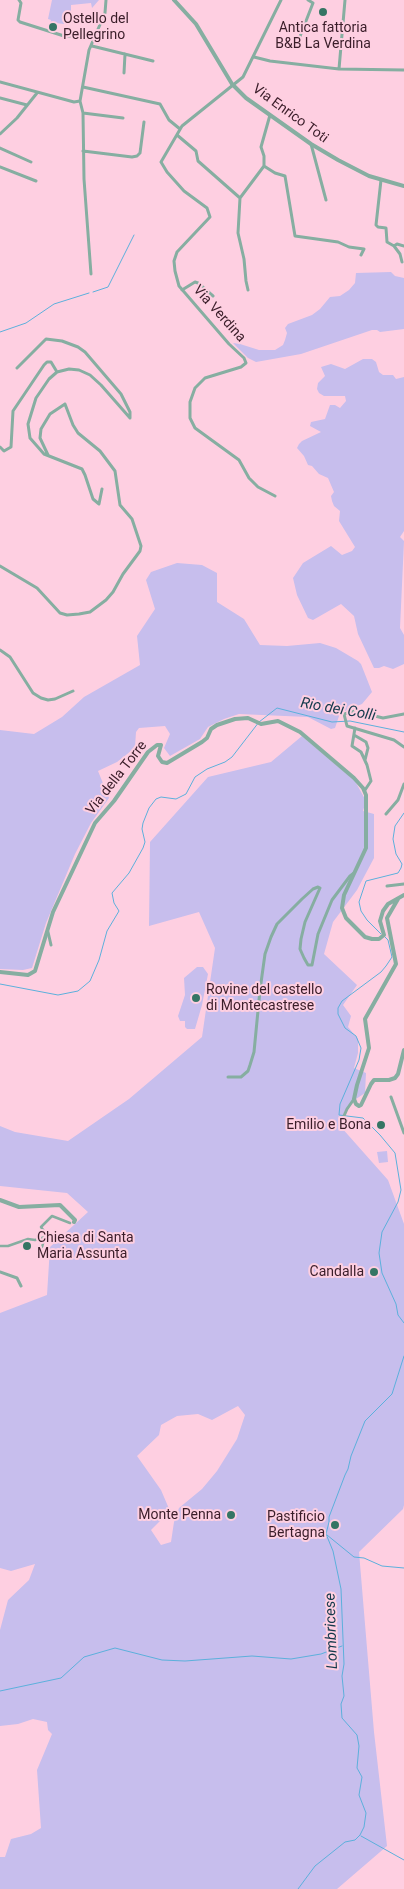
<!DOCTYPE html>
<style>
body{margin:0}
canvas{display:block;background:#fecfe1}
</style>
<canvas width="404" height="1889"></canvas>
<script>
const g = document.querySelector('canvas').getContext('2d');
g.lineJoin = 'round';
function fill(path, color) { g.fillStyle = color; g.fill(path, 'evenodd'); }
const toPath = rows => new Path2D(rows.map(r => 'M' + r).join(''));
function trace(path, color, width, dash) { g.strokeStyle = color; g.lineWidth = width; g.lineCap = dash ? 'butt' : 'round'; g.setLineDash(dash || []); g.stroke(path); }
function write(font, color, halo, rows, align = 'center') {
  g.font = font + ' Roboto,sans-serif'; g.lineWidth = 4; g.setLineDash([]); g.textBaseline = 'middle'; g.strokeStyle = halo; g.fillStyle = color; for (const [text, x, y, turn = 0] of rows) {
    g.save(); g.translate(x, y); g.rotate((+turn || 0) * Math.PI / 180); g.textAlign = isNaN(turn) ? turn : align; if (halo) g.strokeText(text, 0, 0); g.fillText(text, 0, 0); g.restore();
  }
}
const green = toPath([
 [52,0,99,0,92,8,91,3,71,5,71,12,66,11,64,24,56,23,56,24,50,23,51,20,48,19],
 [391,272,395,276,404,278,404,329,380,332,377,330,372,330,301,354,256,362,248,358,233,343,240,344,259,350,275,350,283,345,285,340,287,333,285,328,288,324,312,315,320,309,330,297,340,296,349,290,355,283,356,273],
 [363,359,372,359,376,362,379,372,383,375,393,375,396,379,404,377,404,531,400,537,404,541,400,628,404,635,404,664,393,669,384,666,379,668,374,668,358,634,354,616,341,604,313,620,308,618,297,595,293,578,303,563,331,546,342,555,352,551,355,547,339,521,340,511,334,506,332,501,331,496,334,492,328,478,319,474,312,466,308,465,304,456,297,448,299,444,302,441,321,432,310,426,311,422,325,419,330,405,335,405,340,408,346,401,345,396,324,396,319,393,317,389,318,383,325,376,321,367,331,364,345,369],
 [177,563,202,565,217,573,217,602,244,619,260,645,287,646,320,643,336,648,358,661,361,664,372,692,362,704,340,713,335,728,331,729,308,717,239,714,224,719,208,727,200,739,170,756,164,748,170,734,165,726,139,728,136,732,135,747,131,751,117,762,98,771,109,798,91,823,75,854,46,923,32,968,23,970,0,969,0,730,34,734,62,717,84,697,140,665,137,636,155,609,146,580,151,572],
 [302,736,355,781,366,801,363,811,374,814,374,858,357,890,333,922,324,954,357,985,343,1005,351,1016,348,1027,358,1039,358,1053,354,1068,366,1073,365,1093,350,1103,341,1127,388,1180,404,1224,404,1505,403,1509,359,1552,374,1732,387,1846,337,1889,0,1889,0,1857,5,1857,11,1839,31,1834,41,1828,37,1770,52,1734,48,1730,47,1722,33,1719,18,1724,0,1726,0,1630,8,1600,29,1580,35,1564,11,1571,0,1568,0,1313,47,1295,50,1247,88,1212,67,1193,0,1186,0,1126,15,1132,68,1141,129,1099,202,1037,215,948,199,912,149,926,150,842,208,777,271,762],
 [238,1406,245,1415,237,1439,217,1471,202,1489,179,1508,174,1522,171,1542,161,1545,151,1530,170,1511,161,1490,137,1456,159,1435,161,1425,177,1416,198,1414,212,1420],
 [197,967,203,967,208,974,202,1005,195,1029,187,1029,185,1027,185,1021,180,1021,178,1016,185,995,184,978],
 [387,1151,388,1162,379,1163,377,1152]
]);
const stream = toPath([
 [93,292,108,287,134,235],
 [0,332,26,323,54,304,89,293],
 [381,934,367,920,361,911,359,902,366,881,398,873,401,868,402,864,396,854,393,839,395,826,404,813],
 [384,936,388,940,392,957,386,966,381,972,342,1001,338,1008,338,1014,345,1028,356,1036,361,1048,359,1060,340,1104,339,1115,363,1118,380,1135,395,1153,401,1190,398,1202,382,1232,379,1253,382,1273,396,1304,398,1315,404,1323],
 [0,984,58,995,78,991,90,981,99,960,107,931,119,911,114,903,112,893,129,873,143,848,145,842,142,829,143,823,149,808,156,799,161,797,176,799,186,794,195,777,207,769,225,762,232,757,259,722,277,708,332,722,350,721,404,732],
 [327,1535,354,1557,364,1558,382,1566,404,1568],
 [0,1691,61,1678,84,1657,115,1648,162,1660,185,1661,252,1656,291,1659,321,1654,342,1646],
 [361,1836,404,1860],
 [298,1889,315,1866,345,1842,355,1840,360,1835,364,1827,366,1813,359,1795,362,1777,357,1768,359,1746,357,1735,342,1718,341,1704,344,1696,342,1676,344,1664,341,1589,333,1551,326,1534,329,1522,329,1517,345,1475,348,1469,351,1456,365,1421,392,1394,404,1356]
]);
const pedestrian = toPath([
 [45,1237,46,1234,41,1227,52,1216,70,1223],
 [0,1246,8,1246,28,1239,35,1240,45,1237,42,1247]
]);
const minor = toPath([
 [19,0,21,3,18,20,20,22,64,36,90,36,95,39],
 [299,39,313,3,308,0],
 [92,46,153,61],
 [254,57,270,61,339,69,404,70],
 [339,69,345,0],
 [124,73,125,54],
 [0,82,74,102,80,101],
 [83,87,160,104,169,120,180,129],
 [0,98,27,105],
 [83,113,123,118],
 [270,115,261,147,264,156,264,166,275,173,285,176,295,236,338,242,349,247,364,249,361,255],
 [0,134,17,118,37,93],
 [177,135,196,151,198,161,240,198],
 [311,144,326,200],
 [0,148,31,162],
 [83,151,132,157,137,156,140,153,144,122],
 [0,167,36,181],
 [381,180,376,225,378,227,386,228,387,242,394,246,400,254,402,262],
 [394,246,397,244,404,246],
 [91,274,84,179,83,113,80,101,89,50,105,13,106,0],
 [182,290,195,282,198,283,213,296],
 [248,290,246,281,244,259,238,233,240,198,264,166],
 [17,368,46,339,62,341,78,347,85,352,121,394,130,412,130,418,101,385,90,375,79,370,69,369,57,372,49,379,36,398,28,424,30,438,44,454,82,469,85,475,93,499,99,504,102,489],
 [0,447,4,451,11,447,13,411,44,365,47,362,51,362,57,372],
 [275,496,258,487,249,478,239,460,195,428,190,418,190,402,195,388,205,378,241,367,246,363,244,358,229,344,179,286,175,271,174,261,177,252,210,217,207,208,184,191,167,172,161,162,182,126,243,77,281,0],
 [0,566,37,588,60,613,67,615,79,614,90,612,106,600,113,592,123,574,140,551,141,546,132,519,120,505,115,471,100,451,78,433,73,425,65,404,50,414,41,429,40,438,48,455],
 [0,650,10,657,33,693,41,698,48,700,55,699,73,691],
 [404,714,383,718,355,711,344,714,347,726,394,740,404,747],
 [355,728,352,746,361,752,367,765,371,781,365,790],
 [354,735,366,742,368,748,365,760],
 [386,814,398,800,404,784],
 [387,886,404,884],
 [48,932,51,945],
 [228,1077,241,1077,248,1071,250,1065,254,1052,260,990,265,954,271,937,277,924,302,899,313,889,318,887,320,888,305,922,301,939,300,949,304,958,308,965,312,965,318,934,332,900,350,876,354,873],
 [391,1097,404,1133],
 [340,1125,347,1109,354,1099],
 [0,1272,17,1278,21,1286]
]);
const tertiary = toPath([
 [174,0,196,24,232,84,246,98,311,144,338,160,369,176,404,186],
 [161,745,158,756,162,762,167,763,202,742,207,738,211,729,217,725,235,719,248,718,261,724,278,721,300,732,354,778,363,788,366,795,366,848,344,895,342,908,346,918,365,937,372,939,379,939,384,935,380,921,383,911,388,904,404,895],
 [398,899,387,918,396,964,365,1019,369,1048,357,1085,354,1099,356,1104,359,1106,361,1105,371,1084,374,1080,389,1080,395,1078,398,1074,404,1050],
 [0,972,28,975,35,971,53,912,95,823,114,801,148,752,157,745,161,745],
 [0,1200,19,1207,60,1205,75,1220,74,1222]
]);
const markers = [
 [323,12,5,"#357564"],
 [53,27,5,"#357564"],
 [196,998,5,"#357564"],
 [381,1125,5,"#357564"],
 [27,1246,5,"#357564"],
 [374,1272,5,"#357564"],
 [231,1515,5,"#357564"],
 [335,1525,5,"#357564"]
];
const poiNames = [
 ["Ostello del",63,19,"left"],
 ["Pellegrino",63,35,"left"],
 ["Antica fattoria",323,28,"center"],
 ["B&B La Verdina",323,44,"center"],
 ["Rovine del castello",206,990,"left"],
 ["di Montecastrese",206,1006,"left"],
 ["Emilio e Bona",371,1125],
 ["Chiesa di Santa",37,1238,"left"],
 ["Maria Assunta",37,1254,"left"],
 ["Candalla",364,1272],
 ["Monte Penna",221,1515],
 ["Pastificio",325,1517],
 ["Bertagna",325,1533]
];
const streetNames = [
 ["Via Enrico Toti",290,114,36],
 ["Via Verdina",219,314,48],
 ["Via della Torre",117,778,-52]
];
const waterNames = [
 ["Rio dei Colli",338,710,10],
 ["Lombricese",332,1631,-92]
];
fill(green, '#c7beed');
trace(stream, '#5cb0dc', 1);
trace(pedestrian, '#86aea1', 2.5);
trace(minor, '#86aea1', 3);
trace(tertiary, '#86aea1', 4);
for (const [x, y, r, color] of markers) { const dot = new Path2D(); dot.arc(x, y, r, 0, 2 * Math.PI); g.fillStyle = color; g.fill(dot); trace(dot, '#fecfe1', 2); }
write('14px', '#3a1d29', '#fecfe1', poiNames, 'right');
write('14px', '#3a1d29', '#fecfe1', streetNames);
write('italic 15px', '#143a4c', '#fecfe1', waterNames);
</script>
